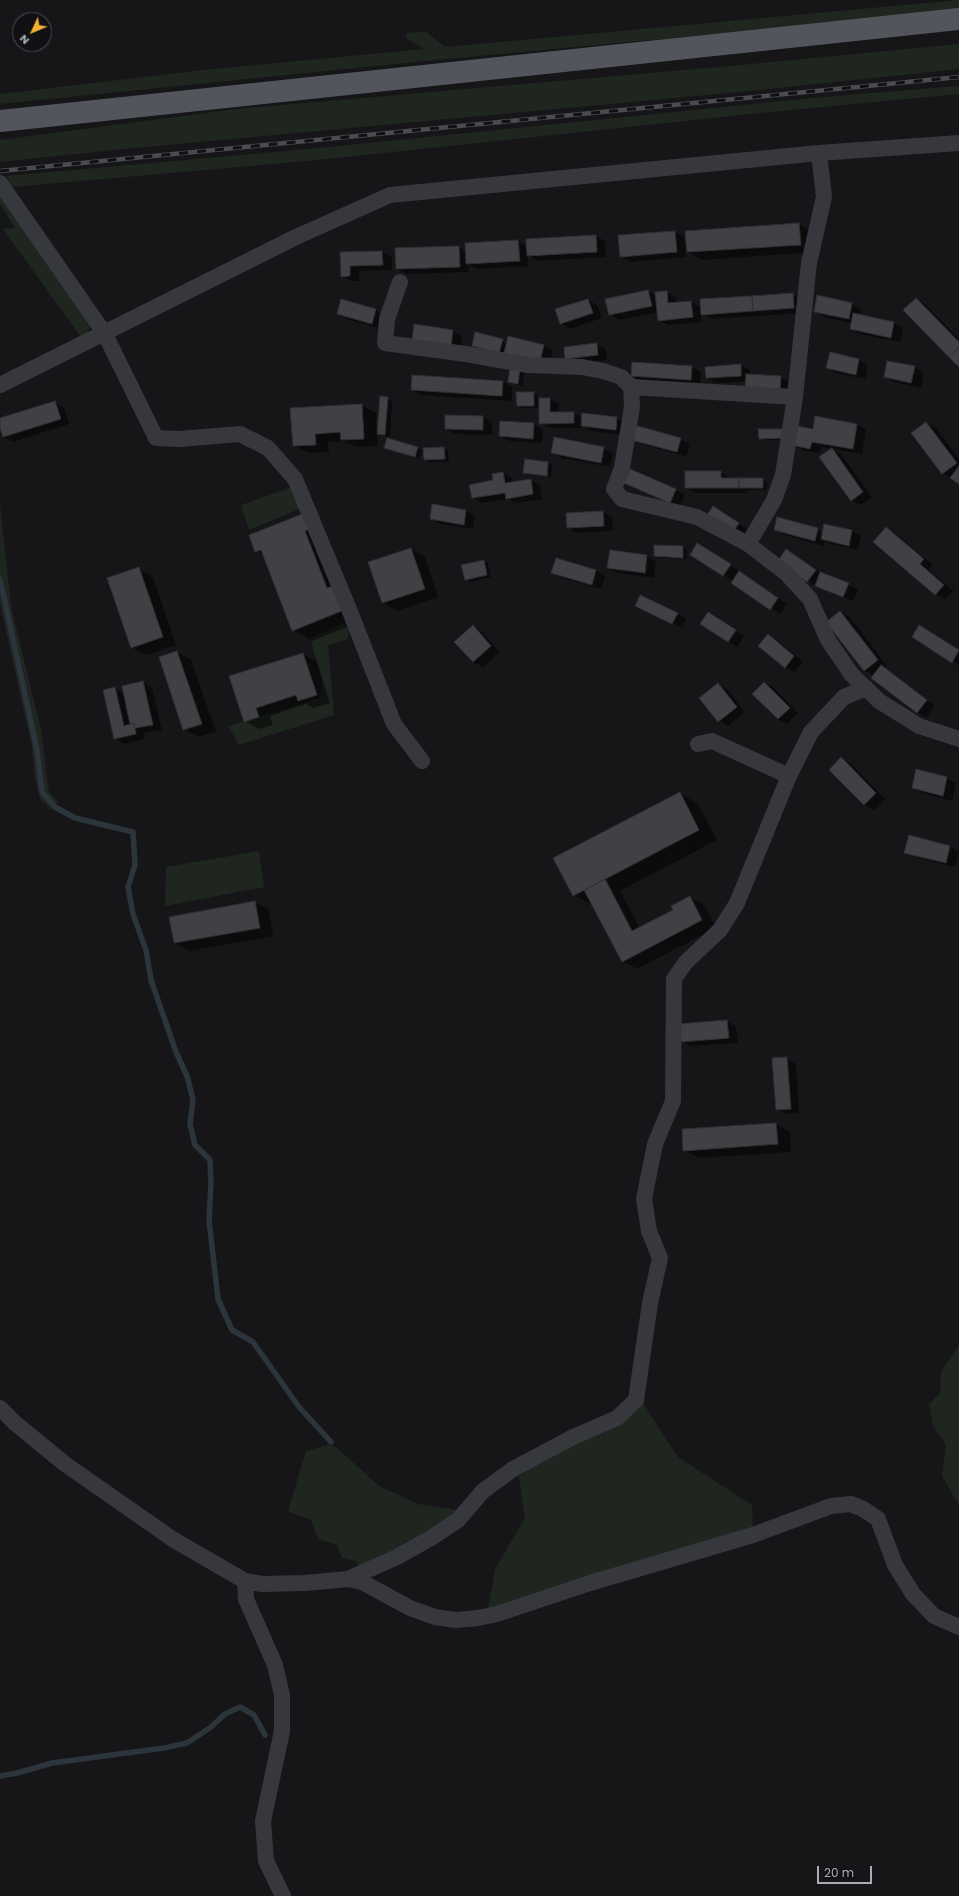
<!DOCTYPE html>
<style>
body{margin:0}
#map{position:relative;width:959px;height:1896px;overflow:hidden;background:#161618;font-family:Poppins,sans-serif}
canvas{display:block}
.north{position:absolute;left:12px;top:12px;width:40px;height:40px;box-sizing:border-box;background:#111113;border:1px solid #4d4f55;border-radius:50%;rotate:226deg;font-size:11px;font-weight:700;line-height:16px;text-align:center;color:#a8adb8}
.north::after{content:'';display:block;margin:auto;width:14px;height:18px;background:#f2b134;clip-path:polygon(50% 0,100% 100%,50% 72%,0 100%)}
.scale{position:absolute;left:817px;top:1866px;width:55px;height:18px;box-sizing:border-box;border:2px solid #a8adb8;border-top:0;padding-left:5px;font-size:12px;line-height:14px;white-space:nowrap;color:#a8adb8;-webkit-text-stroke:3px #111113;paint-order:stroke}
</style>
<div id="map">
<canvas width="959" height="1896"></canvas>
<div class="north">N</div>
<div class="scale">20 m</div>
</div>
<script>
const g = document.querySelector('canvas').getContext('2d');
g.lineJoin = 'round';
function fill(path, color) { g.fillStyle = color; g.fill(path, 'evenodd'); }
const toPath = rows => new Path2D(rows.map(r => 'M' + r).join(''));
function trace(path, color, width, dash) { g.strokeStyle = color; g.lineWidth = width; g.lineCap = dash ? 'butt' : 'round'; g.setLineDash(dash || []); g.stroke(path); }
const green = toPath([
 [959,0,959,10,919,15,425,61,0,104,0,94,203,70,424,49,406,38,407,33,426,31,445,47],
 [959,44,959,69,740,92,113,150,0,162,0,140,236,109,730,66],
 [959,86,959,94,760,113,318,160,13,187,6,176,319,148,812,98],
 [0,191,90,327,88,332,80,336,3,229,15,228,0,204],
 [295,486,302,508,249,530,241,505],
 [0,504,11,606,41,730,49,792,58,802,51,810,41,801,35,779,32,747,0,604],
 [349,621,348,639,328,645,334,715,239,745,228,726,320,698,322,681,310,638],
 [259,851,264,887,165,906,166,867],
 [959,1345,959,1503,958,1504,942,1476,946,1445,933,1426,929,1404,940,1393,941,1372],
 [641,1400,678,1457,752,1505,753,1528,488,1609,495,1569,525,1518,518,1471],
 [328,1445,336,1447,379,1486,418,1504,458,1510,432,1531,358,1571,357,1561,342,1558,337,1545,318,1539,311,1520,288,1511,306,1451]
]);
const shadow = toPath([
 [799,224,813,232,815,252,702,260,688,252,687,232],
 [675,232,684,237,686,257,630,262,621,256,619,236],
 [596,236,605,241,606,257,538,261,528,255,528,266,476,269,469,265,469,272,406,274,397,269,459,247,466,251,518,241,528,247],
 [382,252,392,257,392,270,359,271,359,281,351,281,342,276,341,253],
 [648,291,656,296,667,292,676,297,677,303,691,302,702,308,792,294,802,300,803,313,712,319,701,313,702,322,668,325,659,320,658,312,619,320,610,314],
 [916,299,925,304,959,339,959,365],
 [342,300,376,310,385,316,381,329,347,319,338,313],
 [588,300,597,305,602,318,570,329,561,323],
 [852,304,861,309,860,316,894,323,903,328,900,342,860,334,851,329,852,323,824,317,815,311],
 [415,326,453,331,462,337,460,352],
 [476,333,507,343,544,346,553,351,549,366,482,351,473,346],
 [597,344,606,349,607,360,576,363,566,358],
 [830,353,859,360,868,365,865,379,836,373,827,367],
 [633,363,692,367,701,372,700,385,641,381,632,376],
 [740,365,750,370,750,375,780,377,790,382,789,395,747,381,716,383,707,378],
 [915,367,924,373,921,388,894,382,885,376],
 [511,368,524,372,523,386,509,382],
 [413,376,503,382,512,387,512,401,421,395,412,390],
 [533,393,538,395,538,408,522,408,518,406],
 [381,397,392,401,390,437,378,434],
 [550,399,559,404,559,413,574,413,583,418,617,418,626,424,625,435,591,431,583,426,583,428,550,428,540,423],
 [55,402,64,408,69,424,13,442,4,437,0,419],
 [361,405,376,413,378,446,356,447,344,441,328,442,329,452,308,453,294,445],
 [482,417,492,422,492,435,455,434,446,429],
 [816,417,857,425,866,430,862,454,821,447,820,453,803,450,793,445,814,430],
 [926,423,936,428,959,459,959,483,943,473],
 [534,424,543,430,542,443,510,441,500,436],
 [781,430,786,440,764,440,760,438],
 [632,439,680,439,690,444,686,456,641,444],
 [385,448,418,448,422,450,419,459],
 [444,448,448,450,449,461,429,462,425,460],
 [603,448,613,453,610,467,561,458,552,452],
 [832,449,841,454,872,497,861,505,852,500],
 [525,460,548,463,552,465,551,477,529,475,524,473],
 [630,471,669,503,625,483],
 [720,472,730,477,730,479,762,479,767,482,767,490,748,490,748,493,695,493,686,487],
 [503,473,512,478,513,483,530,480,540,485,542,499,516,503,508,499,482,503,473,498],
 [676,490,685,495,679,507,671,504],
 [433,505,466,511,475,516,473,529,440,524,431,518],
 [603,512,612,517,613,531,577,533,568,527],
 [722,513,747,529,741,539],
 [305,514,323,525,329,539,323,541,362,621,312,641,293,630,264,556,256,551],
 [825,525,852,531,861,536,858,550,831,544,825,541,824,546,784,535,775,530,817,529,823,533],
 [886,528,895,533,933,565,928,570,953,591,945,600,936,594,874,541],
 [655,546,683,547,687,550,687,559,659,558,655,555],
 [411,549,425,557,438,597,397,611,382,602],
 [707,549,787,604,780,614,732,583,733,581,691,555],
 [786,550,821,573,858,589,853,601,825,590,808,581],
 [647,556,656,562,654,578,617,573,608,568],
 [556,559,596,570,605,576,601,589,562,578,552,572],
 [483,561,488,563,491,577,470,582,466,579],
 [139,568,153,577,176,645,146,655,131,647],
 [636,606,677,614,687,619,682,628],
 [840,612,850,617,887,666,884,668,935,706,926,718,917,712,874,676,864,670],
 [718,619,744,636,737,647,728,641],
 [473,626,482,632,500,652,483,667,473,662,456,642],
 [929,632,959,651,959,665,913,637],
 [768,635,777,640,803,662,794,672,785,667],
 [177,652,191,660,216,732,198,737,184,729],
 [303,654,317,662,330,703,313,708,306,704,270,716,273,725,259,729,245,721,231,677],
 [142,682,152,688,162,730,144,733,145,739,124,744,115,738,115,688,124,694],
 [764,683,774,688,798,713,787,724,778,719],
 [718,684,727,689,745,712,728,726,719,721],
 [841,758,851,764,885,799,874,810,865,805,830,770],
 [917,770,947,778,956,783,952,801,922,793,913,788],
 [680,793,698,804,717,840,620,891,640,928,674,910,690,897,704,905,716,928,637,969,623,961,593,905,573,895],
 [949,846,959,852,955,867,915,857,906,852],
 [255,902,269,910,273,936,189,951,175,943],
 [727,1021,736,1027,738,1043,691,1046,682,1041],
 [786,1058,796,1064,799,1113,786,1114,777,1109],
 [776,1124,790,1132,791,1152,698,1158,684,1150]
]);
const stream = toPath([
 [0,579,37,750,42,792,55,807,75,818,133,832,135,865,128,887,133,914,146,950,151,980,176,1052,187,1076,193,1100,190,1124,195,1145,210,1160,211,1184,209,1220,218,1299,232,1330,253,1342,299,1407,331,1442],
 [0,1776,17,1773,52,1763,164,1748,187,1743,211,1727,225,1714,240,1707,254,1715,265,1735]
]);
const building = toPath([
 [799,223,801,245,687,252,685,231,799,223],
 [675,231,677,252,620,257,618,235,675,231],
 [596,235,597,252,527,256,526,239,596,235],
 [518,240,520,261,466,264,465,243,518,240],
 [459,246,460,267,396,269,395,248,459,246],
 [382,251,383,265,350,266,350,276,341,277,340,252,382,251],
 [648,290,652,306,609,315,605,299,648,290],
 [667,291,668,303,691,301,693,317,658,321,655,292,667,291],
 [793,293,794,308,753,311,752,296,793,293],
 [817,295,852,303,849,319,814,312,817,295],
 [752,296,753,311,701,315,700,299,752,296],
 [916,298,959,342,959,347,949,357,903,310,916,298],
 [341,299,376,309,372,324,337,314,341,299],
 [588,299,593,313,560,324,555,309,588,299],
 [853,313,894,322,891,338,850,329,853,313],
 [414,324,453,330,451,347,412,341,414,324],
 [475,332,503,339,499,353,472,346,475,332],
 [508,336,544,345,540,362,504,353,508,336],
 [597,343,598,355,565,359,564,347,597,343],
 [958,348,959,349,959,367,949,357,958,348],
 [830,352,859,359,856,375,826,368,830,352],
 [887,361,915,366,911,383,884,377,887,361],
 [632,362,692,366,691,380,631,376,632,362],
 [741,364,741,376,706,378,705,367,741,364],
 [510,367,520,368,518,384,508,382,510,367],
 [746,374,781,376,780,390,745,388,746,374],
 [412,375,503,381,502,396,411,390,412,375],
 [516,392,534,392,534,406,517,406,516,392],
 [380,396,388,397,385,435,377,434,380,396],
 [539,398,550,398,550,412,574,412,574,423,539,424,539,398],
 [55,401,61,419,3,437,0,428,0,418,55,401],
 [362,404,364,439,341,440,340,432,315,434,316,445,293,446,290,408,362,404],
 [582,413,617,417,616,430,581,426,582,413],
 [445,415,483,416,483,430,445,429,445,415],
 [815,416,857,424,853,449,812,442,810,449,792,445,796,426,813,429,815,416],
 [500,421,534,423,533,439,499,436,500,421],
 [926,422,957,463,942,474,911,433,926,422],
 [634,425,681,438,677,452,631,440,634,425],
 [758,429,782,429,782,438,759,439,758,429],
 [554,437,604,447,601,463,551,453,554,437],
 [387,438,418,447,415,457,384,448,387,438],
 [444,447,445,459,424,460,423,448,444,447],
 [832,448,863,492,851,501,819,457,832,448],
 [525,459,548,462,547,476,523,473,525,459],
 [959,466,959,484,950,478,959,466],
 [630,469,676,489,670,503,624,483,630,469],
 [685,471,721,471,721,478,739,478,739,488,685,488,685,471],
 [503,472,505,483,531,479,533,494,506,499,505,493,472,498,469,485,493,480,492,474,503,472],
 [739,478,763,478,763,488,739,488,739,478],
 [432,504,466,510,464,525,430,519,432,504],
 [713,506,739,523,731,535,705,518,713,506],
 [603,511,604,526,567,528,566,513,603,511],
 [305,513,311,528,305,531,327,588,334,586,344,610,292,631,261,550,255,552,249,535,305,513],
 [777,517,818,528,815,541,774,530,777,517],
 [824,524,852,530,849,546,821,539,824,524],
 [886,527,924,559,920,564,944,585,935,595,873,542,886,527],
 [697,543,731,564,723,576,690,555,697,543],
 [654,545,683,546,683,558,654,556,654,545],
 [411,548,425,589,382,603,368,562,411,548],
 [786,549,816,570,807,582,778,561,786,549],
 [610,550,647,555,645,573,607,568,610,550],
 [556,558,596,570,592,585,551,573,556,558],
 [484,560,487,575,465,580,461,565,484,560],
 [139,567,163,637,131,648,107,578,139,567],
 [739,571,778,598,770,610,731,583,739,571],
 [820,572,849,583,843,597,815,586,820,572],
 [640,595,678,613,672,624,635,606,640,595],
 [840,611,878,660,864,671,826,622,840,611],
 [708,612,736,630,728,642,700,624,708,612],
 [473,625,491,646,473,662,454,642,473,625],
 [919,625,959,650,952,663,912,637,919,625],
 [768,634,794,656,785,668,758,646,768,634],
 [177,651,202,724,183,730,159,657,177,651],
 [303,653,317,695,298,701,296,695,256,708,259,717,244,722,229,676,303,653],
 [881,665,927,700,917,713,871,678,881,665],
 [143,681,153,725,135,728,134,723,130,724,122,686,143,681],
 [764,682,790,708,778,719,752,694,764,682],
 [718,683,737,707,718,722,699,698,718,683],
 [115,687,124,726,134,723,136,734,114,739,103,690,115,687],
 [841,757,876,793,864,805,829,770,841,757],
 [916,769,947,777,943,796,912,788,916,769],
 [680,792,699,830,573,896,553,858,680,792],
 [909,835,950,846,946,863,904,853,909,835],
 [605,879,632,931,673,910,671,906,690,896,702,920,622,962,584,890,605,879],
 [255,901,260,928,174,943,169,917,255,901],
 [727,1020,729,1038,681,1042,679,1024,727,1020],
 [787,1057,791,1109,776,1110,772,1058,787,1057],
 [776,1123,778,1144,683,1151,682,1129,776,1123]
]);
const street = toPath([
 [0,183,105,334,156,438,179,439,240,434,268,448,295,479,349,609,394,724,422,761],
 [400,282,387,319,385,343,466,354,528,365,582,367,603,371,621,377,631,387,632,407,622,468,614,489,622,499,697,517,748,544,787,574,810,599,828,640,852,675,879,701,919,726,959,739],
 [0,385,296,237,390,195,819,153,959,143],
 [631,387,795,397],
 [748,544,774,500,783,475,795,397,809,263,824,197,819,153],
 [698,744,712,741,789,776],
 [0,1408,15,1423,65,1464,174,1540,245,1581,262,1584,305,1583,348,1579,362,1582,410,1608,435,1617,456,1620,478,1618,497,1614,590,1583,753,1535,831,1506,851,1504,863,1509,878,1519,895,1565,913,1594,934,1616,959,1627],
 [348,1579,397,1557,431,1538,458,1520,483,1491,513,1469,573,1437,617,1418,636,1400,650,1303,660,1258,649,1231,644,1199,655,1144,673,1101,674,979,686,962,720,930,737,903,789,776,811,732,844,697,866,688],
 [245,1581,246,1599,275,1665,282,1695,282,1731,263,1821,266,1861,283,1896]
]);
const primary = toPath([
 [0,121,959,19]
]);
const rail = toPath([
 [0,171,959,77]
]);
fill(green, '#1e261f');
fill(shadow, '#0007');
trace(stream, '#2c353c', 5.5);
fill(building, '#404145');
trace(building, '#303034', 1);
trace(street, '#37383d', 16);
trace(primary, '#53555c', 22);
trace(rail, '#4a4c52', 4.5);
trace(rail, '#111113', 3, [9]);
</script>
